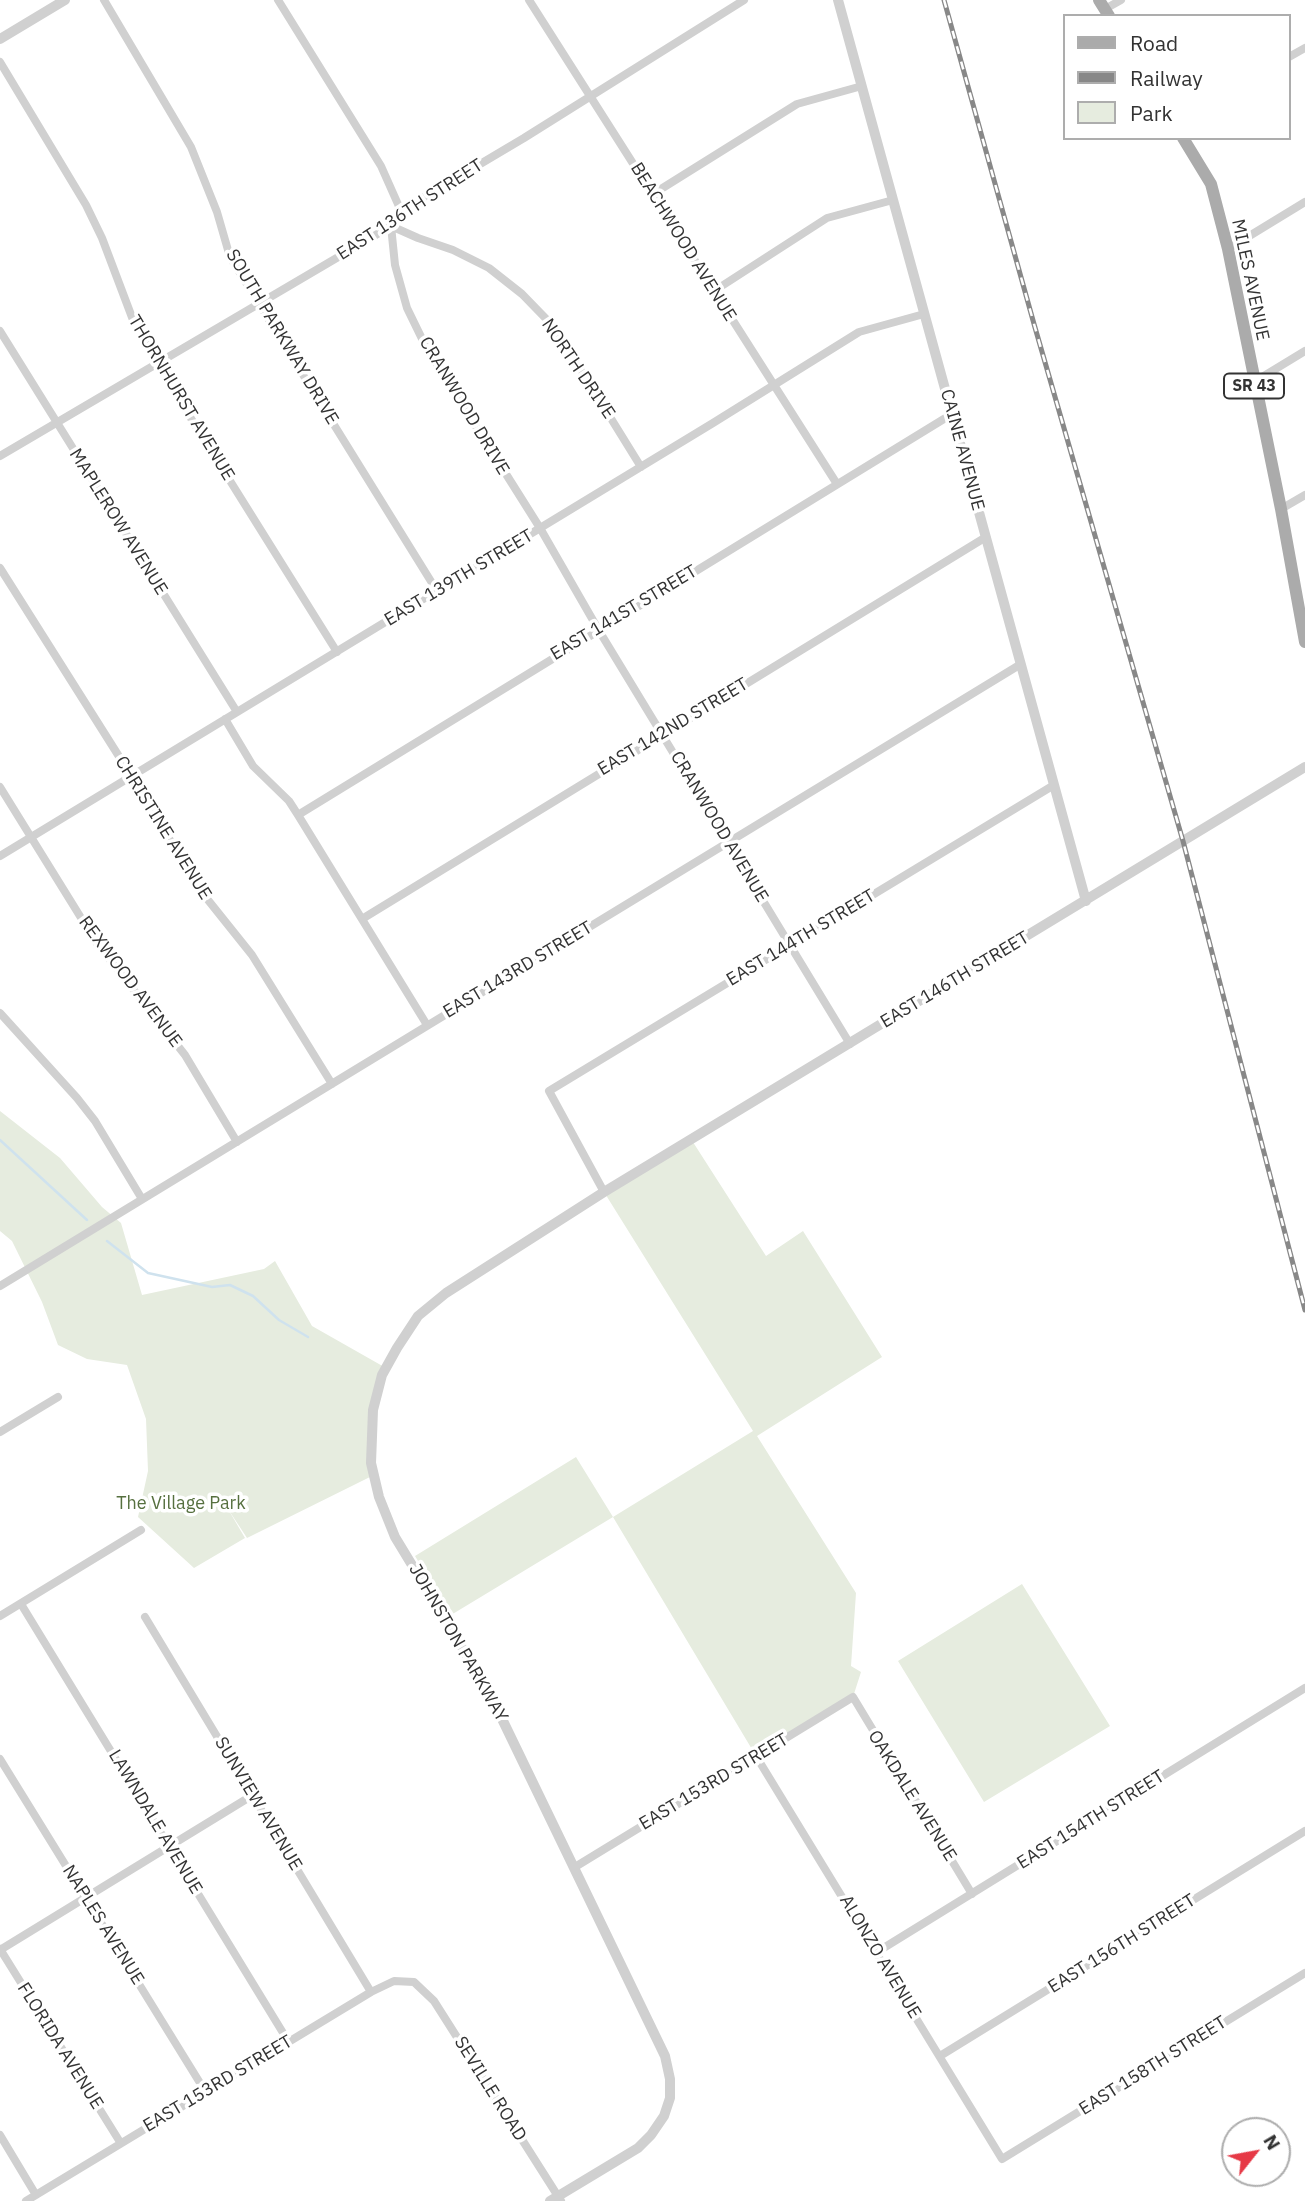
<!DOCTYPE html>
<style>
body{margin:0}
#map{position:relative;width:1305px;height:2201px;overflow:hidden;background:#fff;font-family:"IBM Plex Sans",sans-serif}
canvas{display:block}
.legend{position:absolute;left:1063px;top:14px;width:228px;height:126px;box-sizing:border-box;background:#fff;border:2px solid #adadad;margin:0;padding:9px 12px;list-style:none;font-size:21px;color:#333}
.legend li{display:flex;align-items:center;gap:14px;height:35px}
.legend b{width:35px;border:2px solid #adadad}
.north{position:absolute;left:1221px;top:2117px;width:70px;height:70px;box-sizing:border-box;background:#fff;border:2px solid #adadad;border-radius:50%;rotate:59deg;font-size:19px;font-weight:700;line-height:28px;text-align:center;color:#333}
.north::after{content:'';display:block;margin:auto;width:24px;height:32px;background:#e63946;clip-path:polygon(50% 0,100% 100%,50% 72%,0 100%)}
</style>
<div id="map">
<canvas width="1305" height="2201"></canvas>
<ul class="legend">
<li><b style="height:9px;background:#ababab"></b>Road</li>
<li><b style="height:9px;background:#888"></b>Railway</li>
<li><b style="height:19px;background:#e6ecdf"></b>Park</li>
</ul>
<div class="north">N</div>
</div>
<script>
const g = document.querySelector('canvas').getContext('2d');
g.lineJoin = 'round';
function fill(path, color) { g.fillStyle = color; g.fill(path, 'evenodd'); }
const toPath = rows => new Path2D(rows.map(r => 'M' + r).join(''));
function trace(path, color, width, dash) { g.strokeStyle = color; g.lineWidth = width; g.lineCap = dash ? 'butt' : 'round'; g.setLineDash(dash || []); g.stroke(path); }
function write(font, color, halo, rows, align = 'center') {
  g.font = font + ' "IBM Plex Sans",sans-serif'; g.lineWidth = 7; g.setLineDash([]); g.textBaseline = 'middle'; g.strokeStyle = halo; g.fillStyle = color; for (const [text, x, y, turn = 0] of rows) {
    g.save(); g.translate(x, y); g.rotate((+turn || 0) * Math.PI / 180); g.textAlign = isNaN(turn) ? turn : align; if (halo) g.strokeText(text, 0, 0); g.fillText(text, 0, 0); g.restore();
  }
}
const green = toPath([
 [0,1111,60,1158,102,1207,121,1223,142,1295,264,1269,275,1261,312,1326,386,1368,373,1410,374,1475,247,1538,228,1509,245,1538,194,1568,138,1517,148,1471,146,1419,127,1365,87,1359,58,1345,42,1302,12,1241,0,1231],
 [691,1139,766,1256,803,1231,882,1357,757,1436,856,1593,851,1666,861,1672,853,1697,756,1756,613,1517,451,1615,415,1556,576,1457,613,1517,753,1431,604,1192],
 [1022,1584,1110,1726,984,1802,898,1661]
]);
const stream = toPath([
 [0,1140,87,1220],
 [107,1241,148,1273,212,1287,230,1285,253,1296,279,1320,308,1337]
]);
const minor = toPath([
 [104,0,191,147,217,212,230,257,437,591],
 [278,0,381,166,401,211],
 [529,0,837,484],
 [1105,9,1121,0],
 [1289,57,1305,48],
 [0,62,86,205,102,238,133,320,157,364,337,652],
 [653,194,797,104,862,86],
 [391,226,395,265,407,308,426,347,540,528,598,629,850,1044],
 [391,226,418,238,453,250,489,268,522,294,555,328,641,467],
 [1228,249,1305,202],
 [714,291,827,218,893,200],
 [0,331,237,712],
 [1254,382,1305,351],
 [0,456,391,226,401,211,524,138,744,0],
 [1281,509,1305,495],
 [0,568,132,777,200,890,252,955,332,1084],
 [225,719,253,766,289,801,298,815,427,1025],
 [0,787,96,942,185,1055,237,1142],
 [298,815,952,414],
 [0,856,713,423,859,332,924,314],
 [362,919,986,537],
 [0,1013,77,1098,95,1121,142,1199],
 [604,1192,549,1091,1054,785],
 [0,1286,1021,664],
 [0,1432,58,1397],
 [21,1604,288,2041],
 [0,1616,141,1530],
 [145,1617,371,1992],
 [756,1756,1002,2159,1305,1973],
 [0,1759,205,2091],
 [575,1867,853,1697,972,1894],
 [0,1949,120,2142],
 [0,1950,253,1795],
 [877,1952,1305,1688],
 [940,2056,1305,1831],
 [0,2135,36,2195],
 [26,2201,371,1992,394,1981,414,1982,434,2001,561,2201]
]);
const tertiary = toPath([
 [838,0,1086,901],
 [0,39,65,0],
 [550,2201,638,2148,651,2135,664,2116,670,2098,670,2079,665,2056,489,1692,395,1537,379,1497,371,1463,373,1410,382,1375,397,1348,418,1316,446,1293,604,1192,1305,767]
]);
const primary = toPath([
 [1099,0,1109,16],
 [1183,138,1211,184,1228,249,1281,509,1305,642]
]);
const rail = toPath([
 [944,0,1034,324,1183,841,1305,1310]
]);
const shields = [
 [1254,386,60]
];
const shieldNames = [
 ["SR 43",1254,386]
];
const streetNames = [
 ["EAST 136TH STREET",410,210,-33],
 ["BEACHWOOD AVENUE",683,242,58],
 ["MILES AVENUE",1250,280,78],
 ["SOUTH PARKWAY DRIVE",282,337,59],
 ["NORTH DRIVE",578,369,56],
 ["THORNHURST AVENUE",181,398,59],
 ["CRANWOOD DRIVE",464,406,59],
 ["CAINE AVENUE",962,450,75],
 ["MAPLEROW AVENUE",118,522,58],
 ["EAST 139TH STREET",459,578,-31],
 ["EAST 141ST STREET",624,613,-31],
 ["EAST 142ND STREET",673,727,-31],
 ["CRANWOOD AVENUE",719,827,59],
 ["CHRISTINE AVENUE",163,828,58],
 ["EAST 144TH STREET",801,938,-31],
 ["EAST 143RD STREET",518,970,-31],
 ["EAST 146TH STREET",955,980,-31],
 ["REXWOOD AVENUE",130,982,53],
 ["JOHNSTON PARKWAY",458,1643,60],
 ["EAST 153RD STREET",714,1782,-31],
 ["OAKDALE AVENUE",912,1796,58],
 ["SUNVIEW AVENUE",258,1804,59],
 ["EAST 154TH STREET",1091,1820,-32],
 ["LAWNDALE AVENUE",155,1822,59],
 ["NAPLES AVENUE",103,1925,58],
 ["EAST 156TH STREET",1122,1944,-32],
 ["ALONZO AVENUE",880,1957,59],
 ["FLORIDA AVENUE",60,2046,58],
 ["EAST 158TH STREET",1153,2066,-32],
 ["EAST 153RD STREET",218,2084,-31],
 ["SEVILLE ROAD",490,2089,58]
];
const parkNames = [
 ["The Village Park",181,1504]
];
fill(green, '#e6ecdf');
trace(stream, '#cfe2ee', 2.5);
trace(minor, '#d0d0d0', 8);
trace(tertiary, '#d0d0d0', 10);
trace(primary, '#ababab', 12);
trace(rail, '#888', 5);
trace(rail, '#fff', 2.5, [8]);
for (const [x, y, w] of shields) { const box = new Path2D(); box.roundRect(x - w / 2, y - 12.5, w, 25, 5); g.fillStyle = '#fff'; g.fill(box); trace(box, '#333', 2); }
write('bold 16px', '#333', null, shieldNames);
write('18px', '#333', '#fff', streetNames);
write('18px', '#56703f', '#fff', parkNames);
</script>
